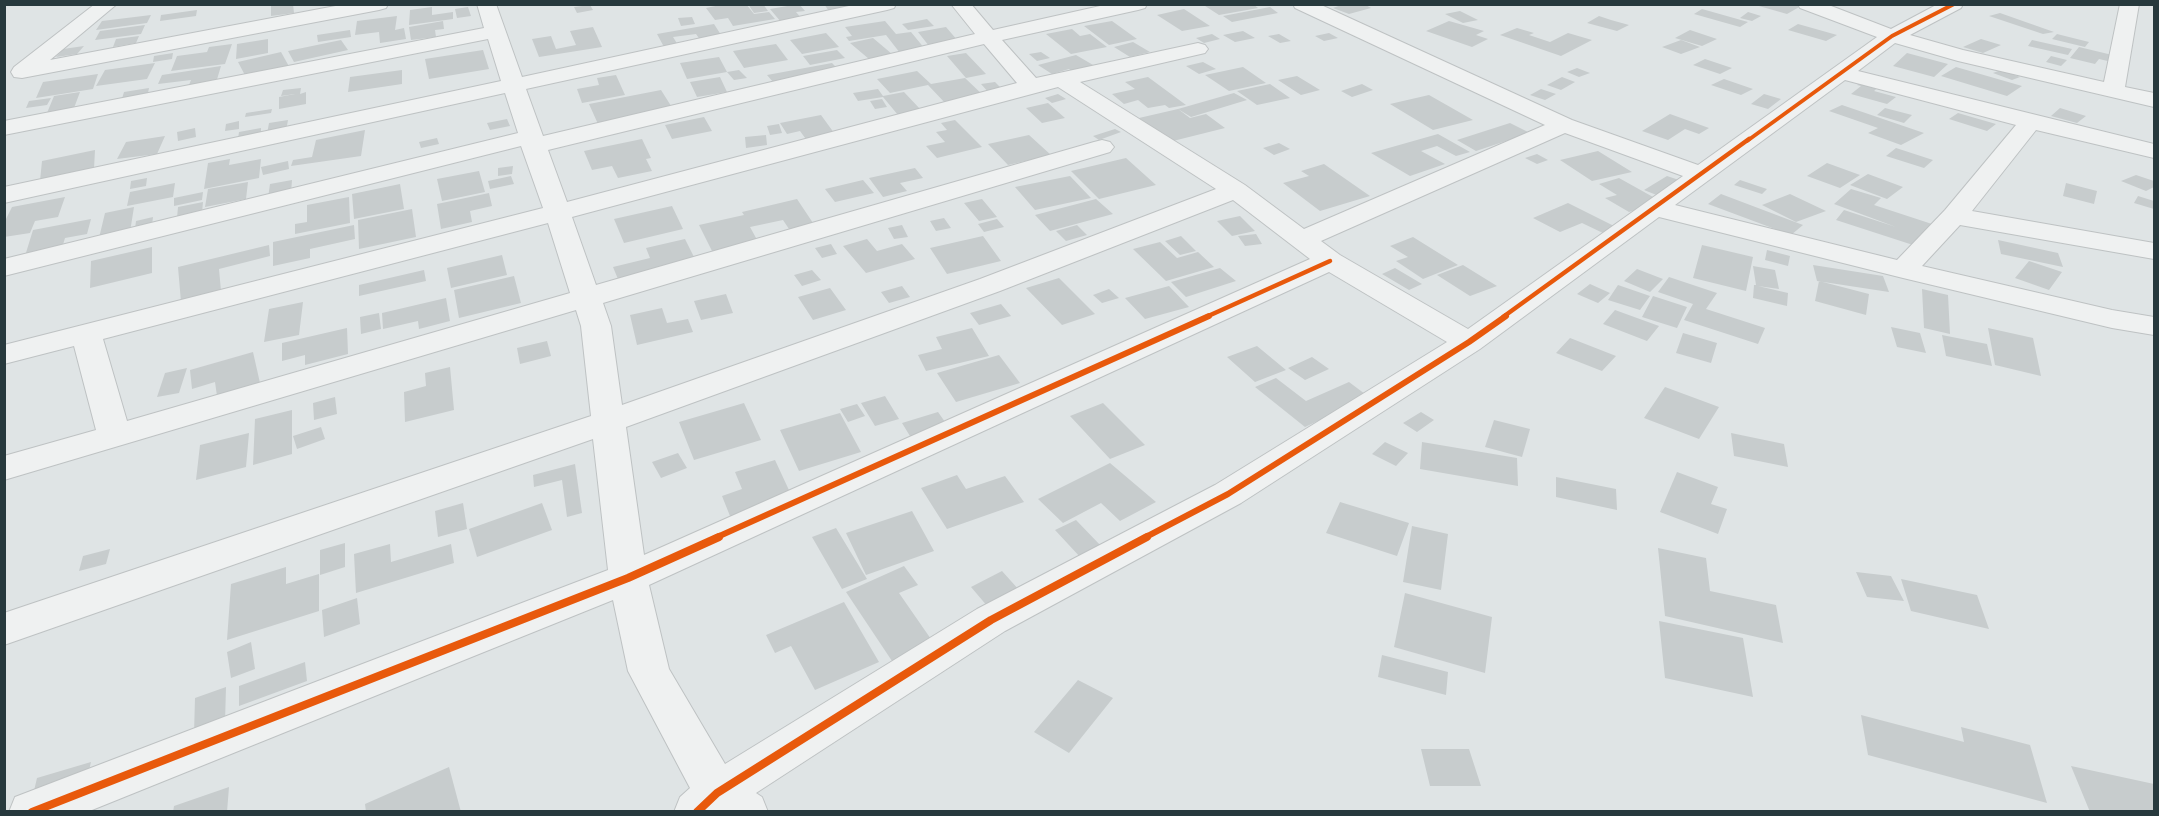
<!DOCTYPE html>
<style>
body{margin:0}
#map{position:relative;width:2159px;height:816px;overflow:hidden;background:#dfe4e5;font-family:Ubuntu,sans-serif}
canvas{display:block}
.frame{position:absolute;inset:0;border:6px solid #27393d;pointer-events:none}
</style>
<div id="map">
<canvas width="2159" height="816"></canvas>
<div class="frame"></div>
</div>
<script>
const g = document.querySelector('canvas').getContext('2d');
g.lineJoin = 'round';
function fill(path, color) { g.fillStyle = color; g.fill(path, 'evenodd'); }
const toPath = rows => new Path2D(rows.map(r => 'M' + r).join(''));
function trace(path, color, width, dash) { g.strokeStyle = color; g.lineWidth = width; g.lineCap = dash ? 'butt' : 'round'; g.setLineDash(dash || []); g.stroke(path); }
const building = toPath([
 [271,4,293,4,294,13,271,16],
 [725,4,746,4,754,14,769,12,775,19,733,26,728,18,715,20,706,8],
 [748,4,763,4,768,11,754,13],
 [799,4,805,11,796,12,802,19,781,22,770,9],
 [824,4,848,4,853,10,831,14],
 [1202,4,1253,4,1258,8,1219,15],
 [1344,4,1364,4,1371,8,1349,14,1333,8],
 [1752,4,1796,4,1801,6,1787,14],
 [590,5,593,10,577,13,574,7],
 [432,7,432,15,453,12,453,19,409,25,410,10],
 [468,7,471,16,457,18,455,9],
 [1270,7,1278,13,1232,22,1223,16],
 [1184,9,1210,26,1182,31,1157,15],
 [1702,9,1748,22,1740,27,1694,14],
 [197,10,196,16,160,21,161,15],
 [1460,11,1478,20,1463,23,1445,14],
 [1748,12,1761,16,1752,21,1740,18],
 [2000,13,2054,32,2043,34,1989,16],
 [151,15,147,23,96,30,102,21],
 [397,16,395,30,404,28,406,39,380,43,379,32,355,35,357,21],
 [1599,16,1611,20,1629,25,1617,31,1587,23],
 [692,17,695,24,681,26,678,18],
 [927,19,934,26,908,30,902,24],
 [443,21,444,29,435,30,436,37,411,40,409,27],
 [885,21,896,34,911,32,925,49,900,53,886,35,849,41,846,37,852,36,845,27],
 [1112,21,1137,39,1109,45,1084,26],
 [1449,21,1484,31,1476,35,1488,39,1472,47,1426,31],
 [714,24,723,38,701,41,696,34,673,37,678,45,664,47,657,34],
 [1798,24,1837,35,1826,41,1788,30],
 [145,25,141,34,95,40,100,31],
 [593,27,602,47,539,57,532,39,551,36,556,49,576,45,570,31],
 [946,27,958,41,929,46,918,32],
 [1517,28,1534,33,1529,35,1550,42,1568,33,1592,40,1561,56,1500,35],
 [1072,29,1080,36,1090,34,1107,47,1071,54,1046,34],
 [350,30,351,37,318,42,317,35],
 [1690,30,1717,39,1702,46,1675,38],
 [1243,31,1255,38,1235,42,1223,35],
 [826,33,839,47,802,54,790,40],
 [1329,33,1338,38,1324,41,1315,36],
 [1212,34,1220,39,1204,43,1196,38],
 [1279,34,1291,41,1280,43,1268,36],
 [2057,34,2089,42,2085,47,2052,39],
 [139,36,136,43,113,47,116,39],
 [873,38,892,54,869,59,850,43],
 [268,39,268,53,236,59,237,44],
 [1981,39,2001,45,1983,53,1963,47],
 [341,40,348,50,294,62,288,51],
 [1681,40,1700,47,1681,54,1662,47],
 [2032,40,2072,49,2068,55,2028,46],
 [1133,42,1150,52,1130,57,1114,47],
 [232,44,225,64,171,71,177,56,207,52,209,47],
 [776,44,788,60,744,68,733,51],
 [84,46,77,54,56,57,63,49],
 [2079,47,2129,59,2125,65,2099,59,2095,64,2070,58],
 [483,50,489,69,429,79,425,59],
 [837,50,845,58,810,65,803,56],
 [281,52,291,70,247,79,238,62],
 [1041,52,1050,58,1037,61,1029,54],
 [173,53,172,59,153,62,154,56],
 [966,53,986,74,966,78,947,56],
 [1907,53,1948,64,1934,77,1893,66],
 [1076,55,1100,69,1078,75,1069,69,1052,74,1038,65],
 [2051,56,2067,60,2061,66,2046,62],
 [719,57,727,72,687,79,680,63],
 [1705,59,1732,68,1720,74,1693,65],
 [1203,62,1216,69,1199,74,1186,66],
 [155,63,147,79,96,86,105,70],
 [832,63,838,69,773,82,767,75],
 [221,66,215,86,187,90,191,80,158,84,162,75],
 [1243,67,1266,83,1229,91,1205,75],
 [1956,67,2022,86,2007,96,1941,76],
 [1577,68,1590,73,1579,77,1567,72],
 [402,70,402,84,348,92,350,77],
 [739,70,747,78,734,80,727,72],
 [2001,70,2020,77,2012,80,1993,73],
 [917,71,931,84,965,78,985,97,947,105,928,85,890,93,877,79],
 [98,74,93,89,36,98,43,82],
 [616,75,625,95,582,103,577,89,599,85,597,78],
 [1297,76,1320,90,1301,95,1278,80],
 [720,77,727,92,697,97,690,82],
 [1148,77,1186,105,1169,108,1165,105,1148,108,1138,100,1124,104,1112,94,1135,89,1125,82],
 [1562,77,1575,82,1561,90,1547,85],
 [1724,79,1753,89,1741,95,1711,85],
 [1863,81,1880,86,1874,91,1896,97,1887,104,1851,94,1861,86,1857,85],
 [995,82,1004,91,990,94,981,84],
 [1270,84,1290,98,1257,105,1237,91],
 [1362,84,1373,90,1352,97,1341,91],
 [149,88,147,98,121,102,124,92],
 [301,88,300,94,306,92,306,104,279,109,279,97,295,94,281,96,283,90],
 [878,89,883,96,904,92,921,110,898,115,883,97,858,101,853,93],
 [1541,89,1556,94,1545,100,1530,95],
 [661,90,673,109,598,124,589,104],
 [80,92,74,108,47,113,54,96],
 [1234,93,1247,100,1191,117,1178,109],
 [1058,94,1066,99,1052,103,1045,98],
 [1764,94,1781,99,1768,109,1751,104],
 [1429,95,1473,120,1433,130,1390,104],
 [51,98,47,105,26,108,29,101],
 [882,99,887,107,875,109,870,101],
 [1048,103,1065,118,1042,123,1026,108],
 [1842,105,1924,133,1901,145,1868,133,1878,128,1829,111],
 [1885,108,1912,115,1904,123,1877,115],
 [2060,108,2086,116,2077,123,2051,116],
 [272,109,271,113,245,117,246,113],
 [1178,109,1190,118,1206,114,1225,128,1169,142,1139,118],
 [1958,113,1996,124,1987,131,1949,119],
 [1670,114,1709,128,1699,134,1685,129,1668,140,1642,131],
 [821,115,837,137,808,142,800,131,787,134,780,123],
 [704,117,712,131,672,139,665,125],
 [507,119,510,126,490,130,487,123],
 [288,120,286,131,267,134,269,123],
 [955,120,982,147,937,158,926,146,945,142,936,132,947,130,941,123],
 [239,121,239,129,225,131,226,124],
 [1510,123,1530,133,1476,151,1457,140],
 [779,124,782,133,770,135,767,126],
 [195,128,196,137,178,141,177,132],
 [261,128,261,135,238,139,239,132],
 [1115,129,1121,132,1099,140,1093,136],
 [365,130,361,156,291,166,293,160,312,157,316,140],
 [1438,134,1470,152,1456,156,1437,146,1421,151,1445,164,1410,176,1371,153],
 [766,135,767,145,746,148,745,137],
 [1029,135,1051,155,1008,165,988,144],
 [165,136,157,154,117,159,126,142],
 [437,138,439,144,421,148,419,142],
 [642,139,651,158,646,159,652,171,618,178,612,166,592,170,584,151],
 [1279,143,1290,149,1274,155,1263,148],
 [1896,148,1933,160,1924,168,1886,156],
 [95,150,94,169,40,181,42,161],
 [1598,151,1632,172,1592,181,1560,160],
 [1537,154,1548,160,1537,164,1525,158],
 [1126,158,1156,185,1099,199,1071,171],
 [230,159,229,165,261,159,259,178,204,189,208,163],
 [288,161,289,169,263,175,261,167],
 [1827,163,1860,175,1840,188,1807,176],
 [1324,164,1370,196,1320,211,1283,183,1309,176,1301,171],
 [513,166,512,174,498,176,498,168],
 [915,168,923,178,900,183,907,191,883,197,869,178],
 [479,171,485,192,442,201,437,179],
 [1868,174,1903,187,1887,199,1850,185],
 [2136,175,2154,181,2154,187,2146,191,2121,181],
 [511,176,514,184,490,189,488,181],
 [1070,176,1091,198,1035,210,1015,187],
 [1667,176,1682,181,1659,196,1644,190],
 [147,178,146,186,130,189,131,181],
 [1619,178,1662,202,1629,212,1605,198,1617,195,1599,184],
 [292,180,291,193,268,198,270,184],
 [863,180,874,193,835,202,825,189],
 [1740,180,1767,189,1762,194,1734,185],
 [248,182,246,199,205,207,208,189],
 [175,183,173,197,127,206,130,192],
 [2066,183,2097,191,2094,204,2063,196],
 [400,184,404,209,354,219,352,194],
 [1851,189,1881,198,1874,205,1935,225,1925,236,1921,234,1913,245,1836,220,1844,210,1896,227,1834,204],
 [203,192,202,200,174,206,174,198],
 [489,193,492,206,470,211,472,222,441,229,437,204],
 [1721,194,1803,225,1791,235,1708,204],
 [1790,194,1826,211,1796,222,1762,205],
 [2138,196,2154,201,2154,209,2134,203],
 [65,197,58,217,35,221,30,233,4,237,4,223,12,207],
 [349,197,350,223,295,234,295,224,307,222,307,205],
 [797,199,813,223,789,229,783,220,750,227,761,247,741,245,712,251,699,225,744,215,742,212],
 [982,199,997,217,979,221,964,203],
 [1096,199,1113,214,1050,231,1035,215],
 [203,202,202,213,177,218,178,207],
 [1568,203,1616,227,1603,233,1582,223,1560,232,1533,218],
 [672,206,683,229,624,243,614,219],
 [134,207,130,232,99,238,105,213],
 [412,209,416,237,359,249,358,220],
 [1240,216,1255,231,1232,236,1217,221],
 [153,217,152,225,135,229,136,221],
 [944,218,951,228,936,231,930,221],
 [91,219,87,234,65,238,62,248,25,256,33,230],
 [997,219,1004,227,984,232,978,224],
 [354,225,355,239,310,249,310,258,273,266,273,242],
 [902,225,908,237,894,239,888,228],
 [1077,225,1087,235,1066,241,1056,231],
 [1256,234,1262,244,1245,246,1238,236],
 [983,236,1001,261,947,274,930,248],
 [1181,236,1196,251,1180,255,1165,241],
 [1413,237,1458,265,1423,279,1396,261,1408,257,1390,246],
 [685,239,698,265,620,284,613,267,650,258,646,248],
 [867,239,877,251,902,244,915,259,866,273,843,246],
 [1998,240,2058,253,2063,267,2001,254],
 [1160,242,1177,258,1198,252,1214,267,1166,281,1133,249],
 [831,244,837,254,822,258,815,248],
 [269,245,270,256,219,269,221,291,181,302,178,267],
 [1702,245,1753,257,1746,291,1693,278],
 [152,247,152,273,90,288,91,261],
 [1767,250,1790,256,1788,266,1765,260],
 [502,255,507,275,451,288,447,268],
 [2029,261,2062,272,2049,290,2015,278],
 [1463,265,1497,286,1470,296,1437,275],
 [1813,265,1883,276,1889,292,1817,281],
 [1753,266,1775,270,1779,289,1758,286,1788,293,1787,306,1753,298,1754,285,1756,285],
 [1220,268,1236,281,1186,297,1171,282],
 [1395,268,1422,284,1409,290,1382,274],
 [1637,269,1663,279,1650,292,1624,281],
 [424,270,426,281,359,296,359,285],
 [812,270,821,280,802,286,794,275],
 [514,276,521,303,459,318,454,290],
 [1669,277,1717,293,1706,309,1765,328,1758,344,1684,320,1693,304,1658,292],
 [1059,278,1095,314,1062,325,1026,288],
 [1819,281,1869,294,1866,315,1815,301],
 [1590,284,1610,293,1598,303,1577,294],
 [1618,285,1650,296,1640,310,1608,300],
 [902,286,910,297,889,303,881,292],
 [1169,286,1189,307,1145,319,1125,298],
 [830,288,846,310,813,320,798,297],
 [1109,289,1119,298,1102,303,1093,295],
 [1922,289,1948,295,1950,334,1924,328],
 [726,294,733,313,701,320,694,301],
 [1653,296,1687,307,1677,328,1642,317],
 [446,298,450,321,419,329,418,321,383,329,382,313],
 [303,302,299,335,264,342,269,309],
 [1001,304,1011,316,979,325,970,313],
 [662,308,667,323,688,319,693,332,637,345,630,315],
 [1615,310,1659,326,1647,341,1603,324],
 [379,313,381,329,361,334,360,317],
 [1891,327,1920,333,1926,353,1897,347],
 [347,328,348,354,305,365,305,355,282,361,282,343],
 [972,328,989,356,926,371,918,355,942,349,936,337],
 [1988,328,2033,338,2041,376,1995,365],
 [1683,333,1717,343,1711,363,1676,353],
 [1942,335,1987,344,1992,366,1946,356],
 [1570,338,1616,356,1602,371,1556,353],
 [547,341,551,356,520,364,517,348],
 [1257,346,1286,370,1255,382,1227,357],
 [253,352,260,383,217,396,215,382,192,389,190,370],
 [999,355,1020,383,956,402,937,373],
 [1312,357,1329,369,1305,380,1288,368],
 [450,367,454,410,405,422,404,392,426,386,425,373],
 [187,368,179,393,157,397,165,373],
 [1276,378,1306,401,1349,382,1369,397,1305,427,1255,387],
 [1665,387,1719,407,1699,439,1644,418],
 [885,396,899,419,875,426,861,403],
 [335,397,337,414,314,420,313,403],
 [744,403,761,440,694,460,679,422],
 [1103,403,1145,445,1110,459,1070,416],
 [857,404,865,416,848,422,840,409],
 [292,410,292,454,253,465,255,419],
 [938,412,950,429,913,441,902,423],
 [1421,412,1434,420,1417,432,1403,423],
 [840,413,861,452,799,471,780,430],
 [1494,420,1530,429,1522,457,1485,447],
 [321,427,325,439,297,449,293,436],
 [249,433,246,467,196,480,200,445],
 [1731,433,1784,444,1788,467,1734,456],
 [1385,442,1408,453,1396,466,1372,454],
 [1422,442,1517,458,1518,486,1420,469],
 [678,453,687,468,661,478,652,462],
 [775,460,794,501,732,521,722,496,742,489,735,472],
 [1110,463,1156,502,1120,521,1101,503,1063,523,1038,499],
 [575,464,582,513,567,517,562,480,534,487,533,475],
 [1677,472,1718,487,1711,504,1727,509,1718,534,1660,512],
 [957,475,966,489,1005,476,1024,502,947,529,921,488],
 [1556,477,1616,489,1617,510,1556,497],
 [1340,502,1409,523,1397,556,1326,533],
 [463,503,467,529,438,537,435,511],
 [542,503,552,530,477,557,469,529],
 [912,511,934,551,866,575,846,533],
 [1076,520,1102,547,1081,558,1055,530],
 [1412,526,1448,534,1441,590,1403,582],
 [836,528,867,579,842,589,812,537],
 [345,543,345,567,320,575,320,550],
 [390,544,391,562,451,544,454,563,356,593,354,554],
 [1658,548,1706,558,1710,591,1776,605,1783,643,1665,616],
 [110,549,106,564,79,571,83,556],
 [904,566,918,585,899,593,933,642,892,661,846,592],
 [286,567,286,584,319,574,319,611,227,640,231,584],
 [1002,571,1020,591,988,607,971,587],
 [1856,572,1891,576,1904,601,1867,597],
 [1901,579,1977,595,1989,629,1911,611],
 [1405,593,1492,617,1485,673,1394,647],
 [357,598,360,624,324,637,322,610],
 [844,602,879,662,815,690,791,646,775,653,766,635],
 [1659,621,1743,638,1753,697,1665,678],
 [251,642,255,669,231,678,227,652],
 [1382,655,1448,672,1446,695,1378,677],
 [305,662,307,681,239,706,239,686],
 [1078,680,1113,698,1069,753,1034,732],
 [226,687,225,723,194,734,195,698],
 [1861,715,1964,742,1961,727,2030,745,2047,803,1868,755],
 [1421,749,1469,749,1481,786,1430,786],
 [91,762,87,779,33,795,37,778],
 [2071,766,2154,784,2154,812,2090,812],
 [449,767,461,812,366,812,365,804],
 [229,787,227,812,173,812,174,806]
]);
const minor = toPath([
 [95,4,117,4,50,60,346,4,388,4,386,8,379,10,22,78,14,77,11,72,14,67,95,4],
 [477,4,496,4,522,77,858,4,896,4,894,8,887,10,526,89,543,136,975,34,951,4,971,4,993,30,1109,4,1147,4,1145,8,1138,10,1002,40,1036,78,1198,43,1205,45,1208,49,1205,53,1080,82,1245,185,1304,229,1545,125,1295,8,1293,4,1319,4,1572,120,1698,165,1877,37,1800,8,1798,4,1826,4,1891,29,1938,4,1963,4,1961,8,1910,35,1963,50,2104,82,2120,4,2139,4,2125,87,2154,93,2154,107,1958,61,1895,43,1858,71,2154,144,2154,158,2036,130,1972,211,2154,243,2154,259,1960,225,1922,266,2112,310,2154,317,2154,335,2112,328,1903,278,1659,217,1480,349,1241,503,1005,631,756,793,762,797,768,812,674,812,680,797,690,788,628,671,613,600,87,812,9,812,15,797,608,570,593,439,4,645,4,613,591,416,581,326,576,310,4,480,4,456,96,430,74,346,4,364,4,345,543,208,521,146,4,276,4,259,518,133,505,93,4,203,4,187,501,81,488,39,4,135,4,121,484,28,477,4],
 [984,44,1017,83,567,202,548,150,984,44],
 [1845,80,2016,125,1945,210,1897,260,1675,205,1845,80],
 [1058,87,1216,189,980,279,622,405,611,326,603,303,1110,152,1114,147,1110,142,1102,140,1094,142,596,285,572,217,1058,87],
 [1565,133,1683,176,1468,329,1340,255,1321,241,1565,133],
 [1233,200,1310,259,644,555,626,427,1000,291,1233,200],
 [548,223,570,293,127,421,103,339,548,223],
 [1329,272,1447,342,1215,485,977,609,725,764,669,669,649,585,1329,272]
]);
const cyclewayFar3 = toPath([
 [1747,141,1892,36,1954,4]
]);
const cyclewayFar2 = toPath([
 [1206,317,1330,261],
 [1503,317,1749,139]
]);
const cyclewayFar1 = toPath([
 [715,538,1209,316],
 [1144,538,1228,494,1469,342,1506,316]
]);
const cycleway = toPath([
 [32,812,628,578,719,537],
 [697,812,717,793,991,620,1147,537]
]);
fill(building, '#c7cccd');
trace(minor, '#bec2c3', 2);
fill(minor, '#eff1f1');
trace(cyclewayFar3, '#e8590c', 4);
trace(cyclewayFar2, '#e8590c', 4.5);
trace(cyclewayFar1, '#e8590c', 6);
trace(cycleway, '#e8590c', 8);
</script>
